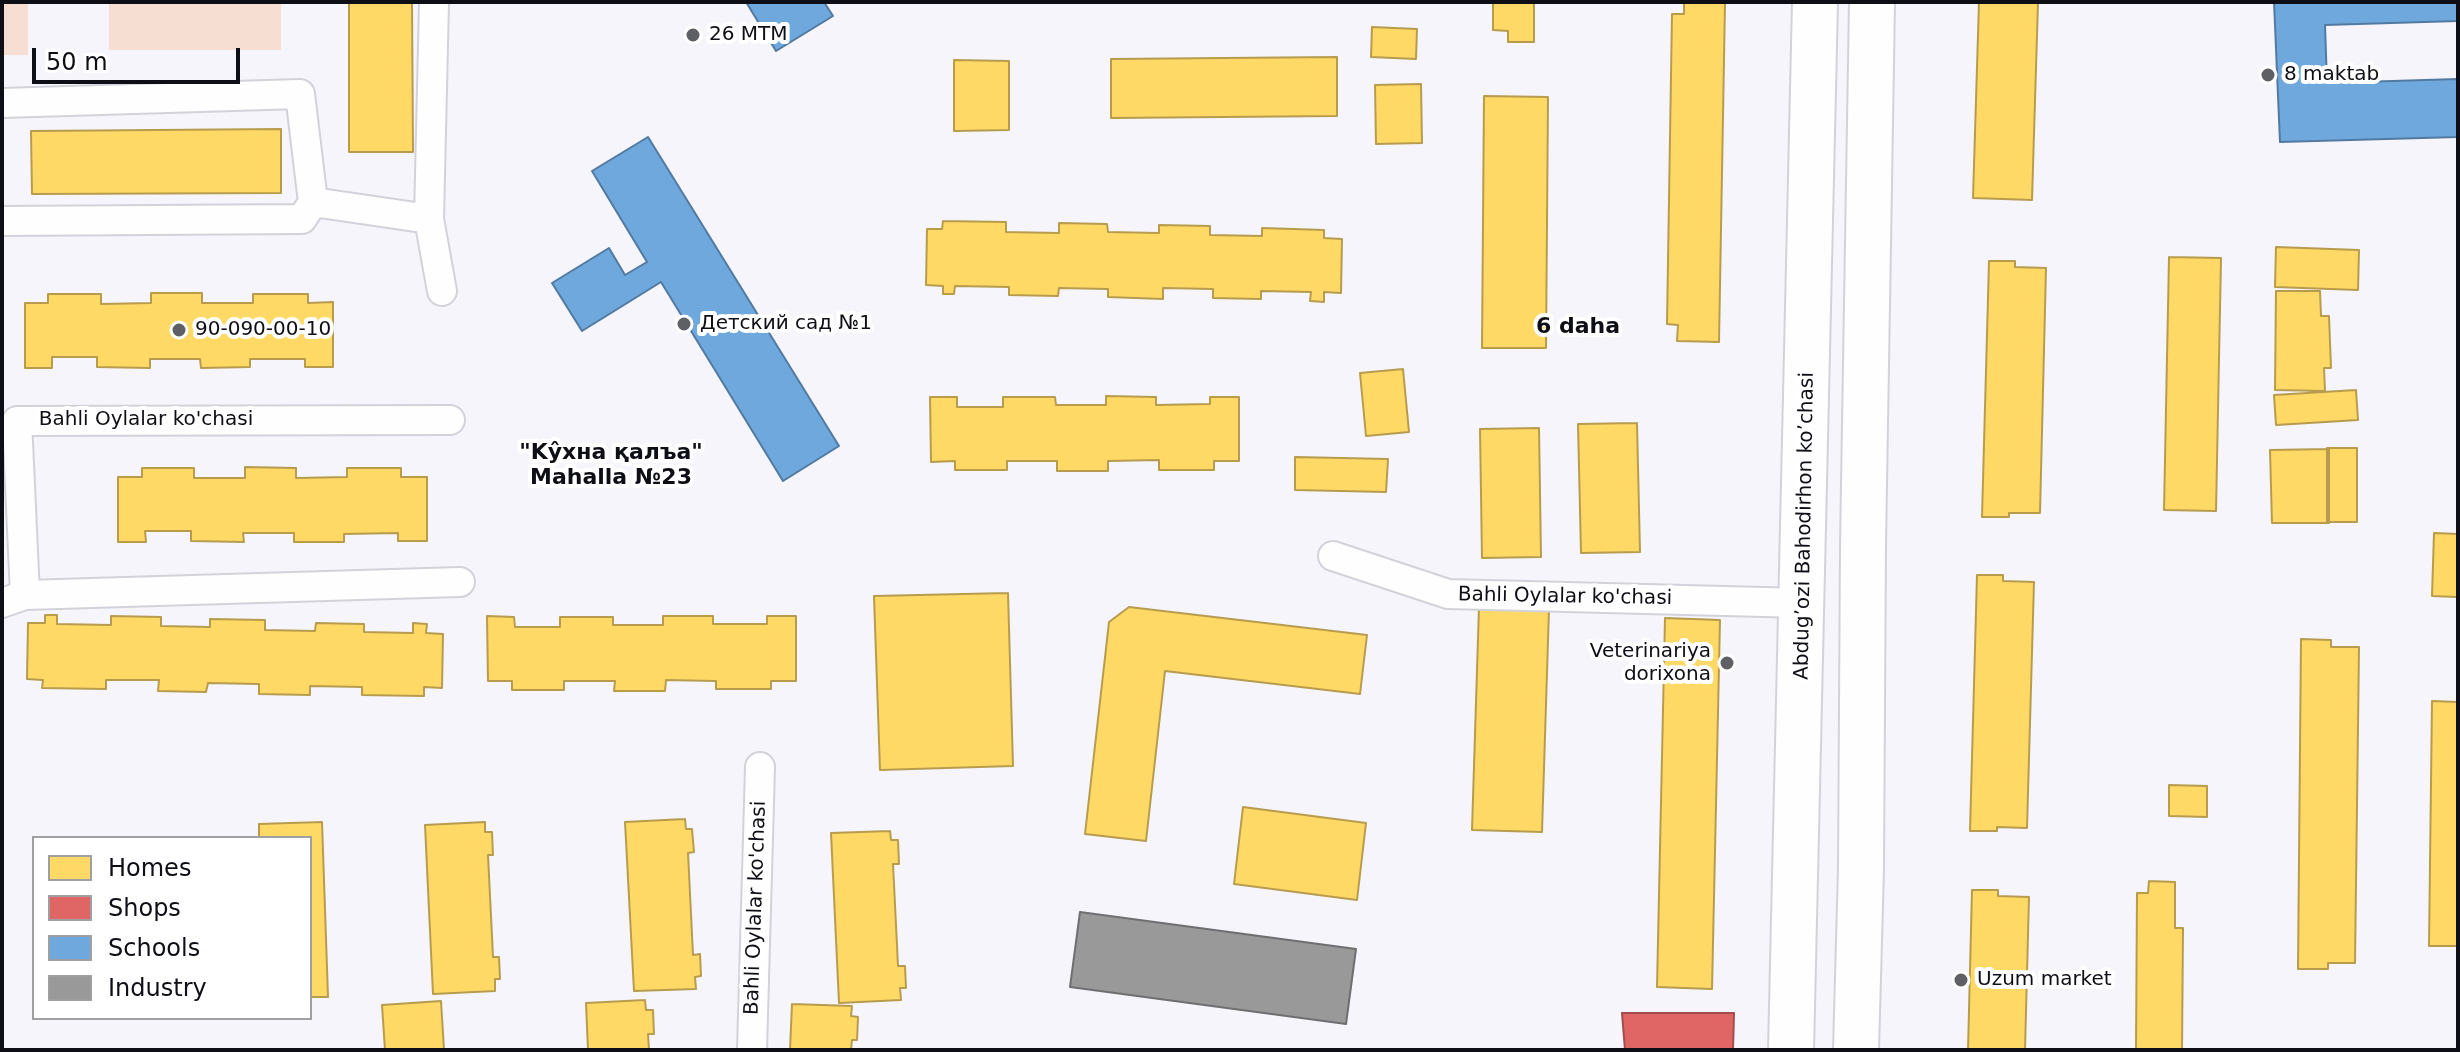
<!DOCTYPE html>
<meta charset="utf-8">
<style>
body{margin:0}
#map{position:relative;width:2460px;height:1052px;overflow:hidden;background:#f5f5fb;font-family:"DejaVu Sans",sans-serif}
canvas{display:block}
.frame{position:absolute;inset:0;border:4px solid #0e0e16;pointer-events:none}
.legend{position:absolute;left:32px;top:836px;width:280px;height:184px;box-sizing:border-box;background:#fff;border:2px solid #9f9fa2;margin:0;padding:10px 14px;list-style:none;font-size:24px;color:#0e0e16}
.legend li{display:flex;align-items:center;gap:16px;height:40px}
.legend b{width:40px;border:2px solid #9f9fa2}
.scale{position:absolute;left:32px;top:48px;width:208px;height:36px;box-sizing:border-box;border:4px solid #0e0e16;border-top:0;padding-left:10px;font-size:24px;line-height:28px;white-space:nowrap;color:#0e0e16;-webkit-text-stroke:6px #fff;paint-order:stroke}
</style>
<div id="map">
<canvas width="2460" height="1052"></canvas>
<div class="frame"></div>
<ul class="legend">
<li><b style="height:22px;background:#ffd966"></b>Homes</li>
<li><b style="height:22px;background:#e06666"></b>Shops</li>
<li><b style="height:22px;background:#6fa8dc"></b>Schools</li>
<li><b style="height:22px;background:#999"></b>Industry</li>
</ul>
<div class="scale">50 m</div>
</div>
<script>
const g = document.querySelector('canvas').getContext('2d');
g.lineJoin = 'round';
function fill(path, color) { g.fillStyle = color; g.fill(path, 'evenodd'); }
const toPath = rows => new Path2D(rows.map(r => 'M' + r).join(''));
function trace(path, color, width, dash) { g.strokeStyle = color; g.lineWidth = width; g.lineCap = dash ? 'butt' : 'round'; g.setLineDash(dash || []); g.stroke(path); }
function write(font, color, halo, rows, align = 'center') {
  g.font = font + ' "DejaVu Sans",sans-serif'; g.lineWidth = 8; g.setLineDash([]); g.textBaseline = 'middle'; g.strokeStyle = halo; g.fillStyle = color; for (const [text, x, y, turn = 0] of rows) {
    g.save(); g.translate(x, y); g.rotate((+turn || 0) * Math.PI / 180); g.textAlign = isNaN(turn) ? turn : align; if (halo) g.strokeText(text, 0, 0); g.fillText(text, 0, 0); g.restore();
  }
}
const green = toPath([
 [2,2,28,2,28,55,2,55],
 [109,2,281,2,281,50,109,50]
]);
const homes = toPath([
 [349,2,412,2,413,152,349,152,349,2],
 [1493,2,1534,2,1534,42,1508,42,1508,31,1493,30,1493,2],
 [1684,2,1725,3,1719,342,1677,341,1678,325,1667,324,1672,14,1684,14,1684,2],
 [1979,2,2038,2,2032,200,1973,198,1979,2],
 [1372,27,1417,29,1416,59,1371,57,1372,27],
 [1337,57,1337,116,1111,118,1111,59,1337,57],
 [954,60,1009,61,1009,130,954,131,954,60],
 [1421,84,1422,143,1376,144,1375,85,1421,84],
 [1484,96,1548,97,1546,348,1482,348,1484,96],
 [281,129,281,193,32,194,31,131,281,129],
 [943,221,1006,222,1006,232,1059,233,1059,223,1107,224,1108,232,1159,233,1159,225,1210,226,1210,235,1262,236,1262,228,1324,230,1324,238,1342,239,1341,293,1324,292,1324,302,1310,301,1311,292,1261,291,1261,299,1213,298,1213,289,1163,288,1163,299,1108,297,1108,289,1059,288,1058,296,1009,295,1009,287,955,286,954,294,943,294,943,286,926,285,927,229,942,229,943,221],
 [2276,247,2359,250,2358,290,2275,287,2276,247],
 [2169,257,2221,258,2216,511,2164,510,2169,257],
 [1989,261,2015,261,2015,267,2046,268,2040,513,2009,513,2009,517,1982,517,1989,261],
 [2276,291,2320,291,2321,316,2329,316,2331,368,2324,368,2325,391,2275,390,2276,291],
 [151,293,202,293,202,303,253,303,253,294,308,294,308,303,333,302,333,367,305,367,305,359,250,359,250,367,201,368,200,359,150,359,150,368,97,367,97,357,52,357,52,368,25,368,25,303,48,303,48,294,101,294,101,304,151,303,151,293],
 [1403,369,1409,432,1366,436,1360,373,1403,369],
 [2356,390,2358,420,2276,425,2274,395,2356,390],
 [1106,396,1156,397,1156,405,1210,404,1210,397,1239,397,1239,461,1214,461,1214,470,1159,470,1159,460,1108,461,1108,471,1057,471,1057,461,1007,461,1007,470,955,470,955,461,931,462,930,397,957,397,957,407,1003,407,1003,397,1055,397,1056,405,1106,405,1106,396],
 [1637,423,1640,552,1581,553,1578,424,1637,423],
 [1539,428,1541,557,1482,558,1480,429,1539,428],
 [2327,448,2357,448,2357,522,2327,522,2327,448],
 [2329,449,2329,523,2272,523,2270,450,2329,449],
 [1295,457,1388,459,1386,492,1295,490,1295,457],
 [245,467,296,468,296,478,347,477,347,468,401,468,401,477,427,477,427,541,398,541,398,533,344,534,344,542,294,542,294,533,243,533,244,542,191,541,191,531,145,531,146,542,118,542,118,477,142,477,142,468,194,468,194,478,245,478,245,467],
 [2434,533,2458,534,2457,597,2432,596,2434,533],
 [1977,575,2003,575,2003,581,2034,582,2027,828,1997,827,1997,831,1970,831,1977,575],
 [1008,593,1013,766,880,770,874,596,1008,593],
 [1129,607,1367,635,1360,694,1165,671,1146,841,1085,834,1109,622,1129,607],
 [1479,607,1549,609,1542,832,1472,830,1479,607],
 [45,615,57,615,57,624,111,625,111,616,161,617,161,626,210,627,210,619,265,620,265,630,315,631,316,623,364,624,364,632,413,633,413,623,427,624,426,633,443,634,442,688,424,687,424,696,362,695,362,687,310,686,310,695,259,694,259,684,208,683,206,692,158,691,159,680,106,680,106,689,42,688,43,680,27,679,28,623,45,623,45,615],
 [487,616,514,617,515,627,560,627,560,617,613,617,613,625,663,625,663,616,713,616,713,624,767,624,767,616,796,616,796,681,771,681,771,689,716,689,716,681,666,680,665,691,614,691,615,681,564,681,564,690,512,690,512,681,488,681,487,616],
 [1665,618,1720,620,1712,989,1657,987,1665,618],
 [2301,639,2331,640,2331,647,2359,647,2355,963,2328,963,2328,969,2298,969,2301,639],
 [2432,701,2458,702,2458,946,2429,946,2432,701],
 [2169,785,2207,786,2207,817,2169,816,2169,785],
 [1243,807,1366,823,1357,900,1234,884,1243,807],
 [685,819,686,829,692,829,694,852,688,853,693,955,700,954,701,976,695,977,696,989,634,991,625,822,685,819],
 [322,822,328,997,310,997,310,838,259,838,259,824,322,822],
 [485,822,485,832,492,832,493,855,488,855,493,957,499,957,500,979,495,979,495,991,433,994,425,825,485,822],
 [890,831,891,840,898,840,899,864,893,864,898,966,905,966,906,988,900,988,901,1000,839,1003,831,833,890,831],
 [2149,881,2175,882,2175,928,2183,928,2182,1050,2136,1050,2137,893,2148,893,2149,881],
 [1972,890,1998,890,1998,896,2029,897,2025,1050,1968,1050,1972,890],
 [645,1000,646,1010,653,1010,654,1034,648,1034,649,1050,588,1050,586,1003,645,1000],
 [441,1001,444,1050,385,1050,382,1005,441,1001],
 [792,1004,852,1006,851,1016,858,1017,857,1040,852,1040,851,1050,790,1050,792,1004]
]);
const shops = toPath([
 [1622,1013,1734,1013,1733,1050,1625,1050,1622,1013]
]);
const schools = toPath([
 [746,2,824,2,833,16,776,51,746,2],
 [2274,2,2458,2,2458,21,2325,25,2327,83,2458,79,2458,137,2280,142,2274,2],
 [648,137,839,446,783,481,661,282,582,331,552,283,609,248,625,275,647,262,592,171,648,137]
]);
const industry = toPath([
 [1080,912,1356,949,1346,1024,1070,987,1080,912]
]);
const minor = toPath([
 [2,103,300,94,313,202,429,219,434,2],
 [429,219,442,291],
 [2,221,302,219,313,202],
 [1333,556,1448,594,1803,603],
 [25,595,17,421,450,420],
 [2,603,25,595,460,582],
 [752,1050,760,767]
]);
const primary = toPath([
 [1791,1050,1815,2],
 [1856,1050,1861,868,1863,545,1872,2]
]);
const markers = [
 [693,35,8,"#5f5f66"],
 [2268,75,8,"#5f5f66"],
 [684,324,8,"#5f5f66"],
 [179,330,8,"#5f5f66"],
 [1727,663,8,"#5f5f66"],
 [1961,980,8,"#5f5f66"]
];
const poiNames = [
 ["26 MTM",709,35],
 ["8 maktab",2284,75],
 ["Детский сад №1",700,324],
 ["90-090-00-10",195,330],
 ["Veterinariya",1711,652,"right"],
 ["dorixona",1711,675,"right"],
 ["Uzum market",1977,980]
];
const streetNames = [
 ["Bahli Oylalar ko'chasi",146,420],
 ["Abdug’ozi Bahodirhon ko’chasi",1805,526,-89],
 ["Bahli Oylalar ko'chasi",1565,597,1],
 ["Bahli Oylalar ko'chasi",756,908,-88]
];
const neighbourhoodNames = [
 ["6 daha",1578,327],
 ["\"Kŷхна қалъа\"",611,453],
 ["Mahalla №23",611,478]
];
fill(green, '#f7ded3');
fill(homes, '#ffd966');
trace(homes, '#b79c4e', 2);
fill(shops, '#e06666');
trace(shops, '#a14c4e', 2);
fill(schools, '#6fa8dc');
trace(schools, '#527aa1', 2);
fill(industry, '#999');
trace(industry, '#6f6f72', 2);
trace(minor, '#d2d2da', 32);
trace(primary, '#d2d2da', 48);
trace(minor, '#fefefe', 28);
trace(primary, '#fefefe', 44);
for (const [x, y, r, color] of markers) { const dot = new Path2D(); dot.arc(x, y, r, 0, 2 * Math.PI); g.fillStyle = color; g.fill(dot); trace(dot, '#fff', 3); }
write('20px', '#0e0e16', '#fff', poiNames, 'left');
write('20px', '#0e0e16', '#fff', streetNames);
write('bold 22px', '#0e0e16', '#fff', neighbourhoodNames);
</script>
